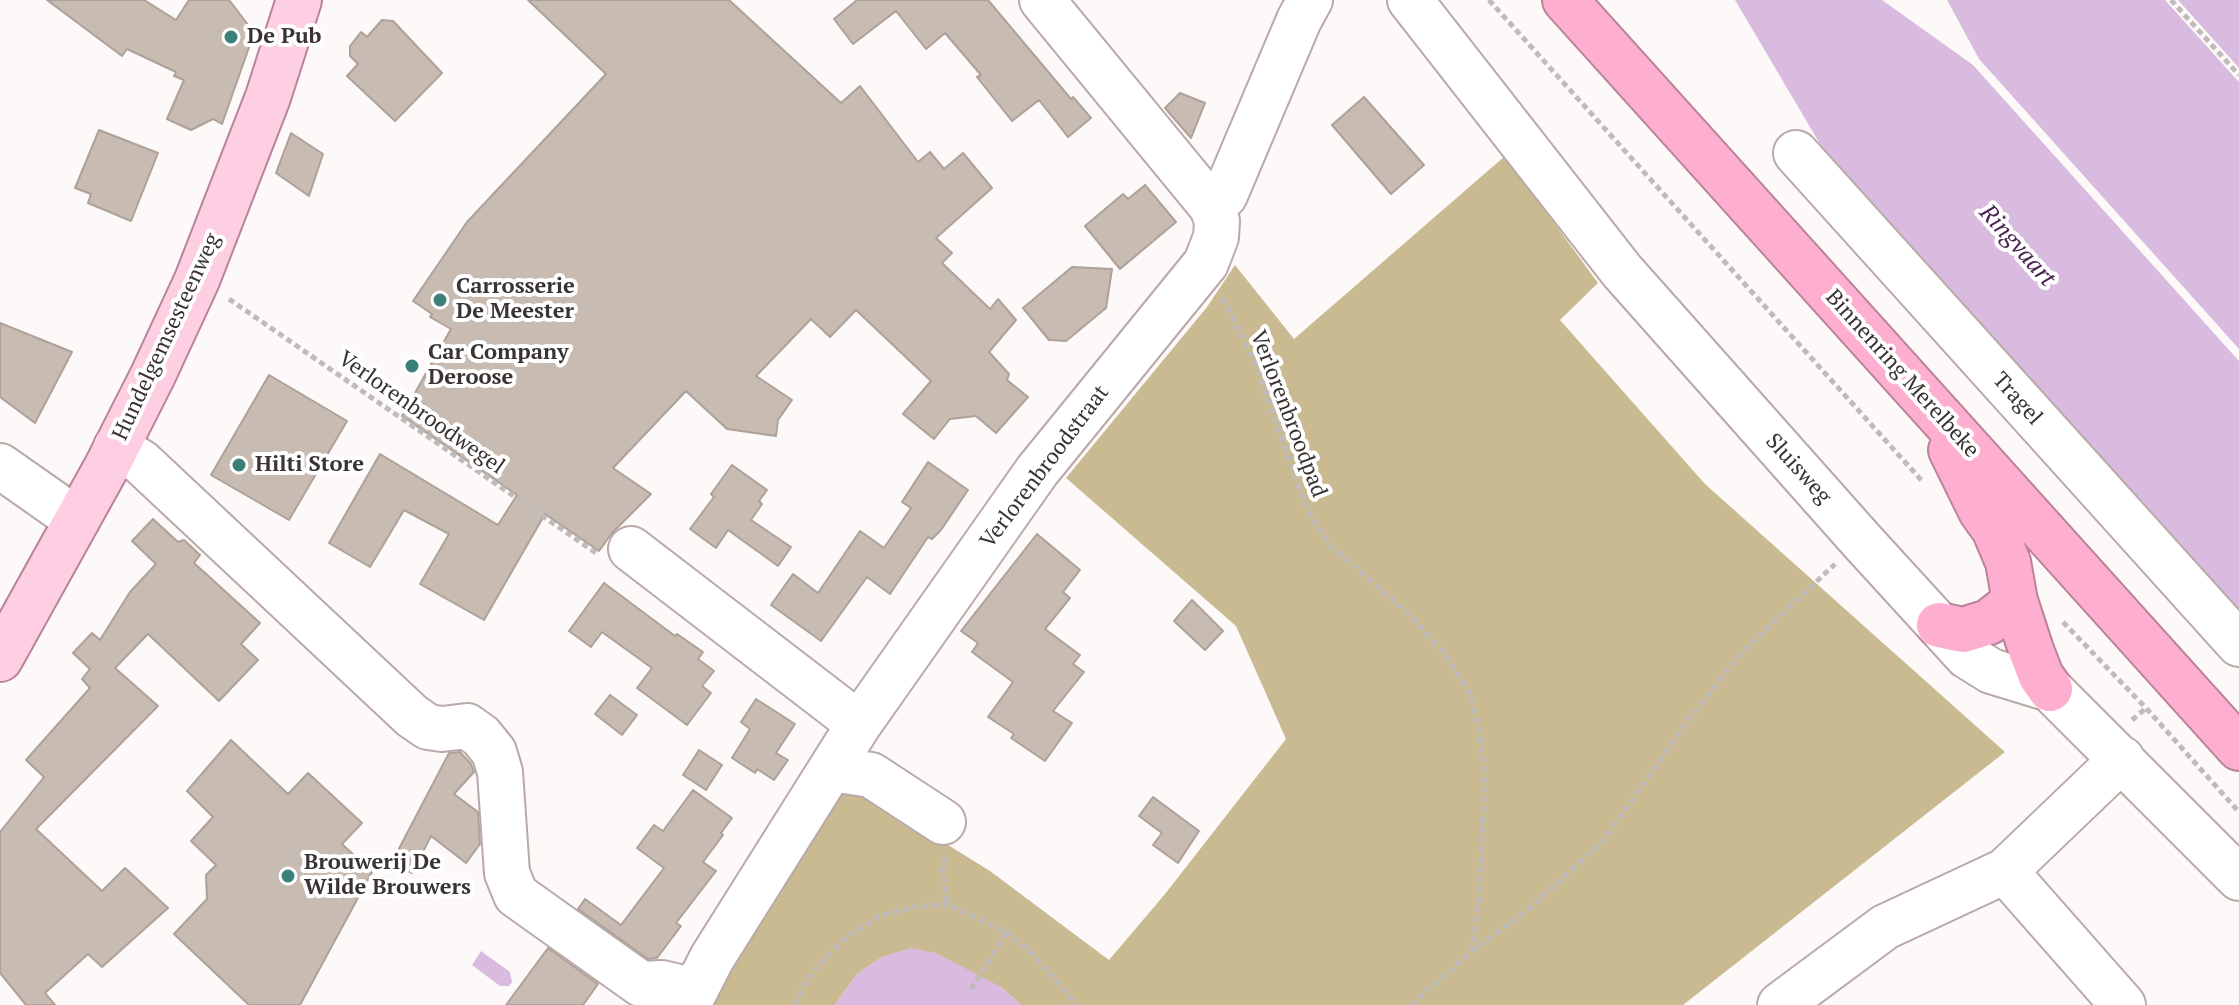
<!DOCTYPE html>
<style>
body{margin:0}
canvas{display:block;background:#fdf9f9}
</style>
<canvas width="2239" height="1005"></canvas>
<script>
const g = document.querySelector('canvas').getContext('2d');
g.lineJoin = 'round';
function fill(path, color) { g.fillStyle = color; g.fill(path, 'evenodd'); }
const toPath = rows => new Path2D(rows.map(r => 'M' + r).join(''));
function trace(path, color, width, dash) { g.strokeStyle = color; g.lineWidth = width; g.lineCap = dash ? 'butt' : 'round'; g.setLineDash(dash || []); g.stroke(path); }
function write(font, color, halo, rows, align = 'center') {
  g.font = font + ' "PT Serif",serif'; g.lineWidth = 8; g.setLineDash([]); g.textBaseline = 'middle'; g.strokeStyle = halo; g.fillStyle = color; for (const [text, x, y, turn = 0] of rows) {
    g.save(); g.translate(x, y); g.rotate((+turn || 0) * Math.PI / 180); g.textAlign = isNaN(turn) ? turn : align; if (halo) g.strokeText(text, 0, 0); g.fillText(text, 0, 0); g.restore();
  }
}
const forest = toPath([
 [1505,156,1598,283,1560,320,1705,484,2005,752,1683,1005,1021,1005,1001,987,884,956,857,974,835,1005,696,1005,835,775,990,871,1109,960,1165,894,1286,739,1236,626,1066,478,1207,307,1235,265,1294,339]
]);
const water = toPath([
 [1735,0,1882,0,1973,65,2239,361,2239,628,1846,188],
 [1947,0,2165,0,2239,82,2239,349,1979,59],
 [2178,0,2239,0,2239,68],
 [911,948,936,953,1001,987,1021,1005,835,1005,857,974,884,956],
 [481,951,510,972,512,982,509,986,500,986,472,965]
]);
const building = toPath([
 [47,0,144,0,176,20,189,0,229,0,252,30,253,36,222,124,213,119,191,130,167,119,184,80,174,76,176,72,127,49,122,56,47,0],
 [528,0,729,0,841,103,860,86,918,162,930,152,944,169,963,153,992,188,936,238,952,253,942,263,990,309,998,299,1016,320,989,352,1009,374,1007,380,1028,397,996,433,976,416,950,419,934,439,903,414,931,381,856,310,830,337,811,319,756,376,792,400,778,420,776,436,727,429,686,391,613,468,651,494,612,533,599,551,545,514,484,620,420,584,449,534,404,510,370,567,329,543,380,454,498,525,517,495,402,416,451,329,430,317,432,314,413,301,467,222,606,74,528,0],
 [857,0,988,0,1071,99,1073,97,1091,118,1068,137,1039,100,1012,121,977,77,981,75,945,33,926,49,896,11,853,44,834,19,857,0],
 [382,20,393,21,442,73,395,121,347,76,358,64,350,56,350,46,361,32,367,37,382,20],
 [1180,93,1205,103,1191,138,1165,108,1180,93],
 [1364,97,1424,165,1391,194,1332,125,1364,97],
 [99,130,158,153,131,221,88,203,91,194,75,188,99,130],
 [291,133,323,154,309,196,276,173,291,133],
 [1145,185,1176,222,1120,269,1085,226,1123,194,1128,199,1145,185],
 [1072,267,1112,269,1106,308,1066,341,1049,340,1023,308,1072,267],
 [0,323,72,352,35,423,0,397,0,323],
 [269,375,347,421,289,520,211,475,269,375],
 [928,462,968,490,941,530,932,539,928,537,890,594,867,577,821,641,771,605,793,574,818,593,860,531,884,548,911,508,902,502,928,462],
 [732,465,767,490,759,501,762,504,751,520,791,547,778,566,728,530,716,548,690,529,714,497,711,494,732,465],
 [153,519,178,542,184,540,200,555,194,563,260,623,241,644,258,660,219,701,148,634,115,668,158,706,36,829,102,891,125,868,168,908,102,967,88,954,45,993,55,1005,26,1005,0,973,0,832,44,777,26,760,90,688,82,679,90,669,73,653,92,633,100,640,130,592,156,564,132,541,153,519],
 [1037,534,1080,570,1063,592,1070,598,1045,629,1080,655,1073,664,1084,672,1053,711,1072,723,1045,761,1011,738,1014,734,988,717,1013,682,972,652,978,643,961,631,1037,534],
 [604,583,675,636,677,634,703,652,698,659,714,671,702,686,711,693,687,725,637,688,652,668,602,632,591,647,569,631,604,583],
 [1192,600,1223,631,1205,650,1174,621,1192,600],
 [610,695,637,715,622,735,595,714,610,695],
 [756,699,795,724,776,753,788,760,774,780,757,769,755,773,732,758,750,729,741,722,756,699],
 [231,740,288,794,308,773,362,823,342,844,372,872,300,1005,249,1005,174,934,207,899,206,875,216,865,191,841,213,817,187,791,231,740],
 [699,750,722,765,706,790,683,775,699,750],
 [460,752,471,764,474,772,454,794,478,812,480,844,466,863,431,836,412,873,392,862,449,753,460,752],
 [693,790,732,818,721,833,723,835,703,862,716,871,676,923,681,926,657,958,648,959,578,909,585,899,621,925,664,868,637,848,654,825,663,831,693,790],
 [1153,797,1199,831,1178,863,1153,845,1162,833,1139,816,1153,797],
 [548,948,598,984,583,1005,506,1005,548,948]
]);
const path = toPath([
 [1489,0,1923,482],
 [2171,0,2239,75],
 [1223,298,1255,363,1307,509,1331,546,1411,616,1445,654,1470,694,1480,733,1484,783,1480,893,1472,951],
 [229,299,596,553],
 [2063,622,2146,708,2239,812],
 [2132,720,2146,708],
 [946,858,942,864,947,904],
 [971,989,1007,932],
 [794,1005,811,973,844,939,879,916,914,907,947,904,1007,932,1032,953,1077,1005],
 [1411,1005,1472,951,1531,907,1604,840,1687,722,1743,651,1835,564]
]);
const minor = toPath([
 [1410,0,1622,271,1861,540,1967,656,1991,671,2050,689,2239,878],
 [1796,153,2239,644],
 [1212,207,1225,195,1299,20,1310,0],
 [116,447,141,462,412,716,428,727,442,729,467,726,481,736,494,752,500,772,507,873,516,895,641,984,662,983,695,991],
 [0,466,77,520],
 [631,549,859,724],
 [832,769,871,775,943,822],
 [2005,871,2123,1005],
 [688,1005,712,958,859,724,1037,471,1206,263,1216,237,1217,221,1212,207,1042,0],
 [1780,1005,1885,927,2005,871,2122,759]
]);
const major = toPath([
 [0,659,106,468,153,375,197,280,268,97,299,0]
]);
const highway = toPath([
 [1565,0,2239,748],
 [1951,450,1981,511,1994,529,2008,562,2015,601,2031,650,2041,676,2050,689],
 [1939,625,1963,630,1989,622,2015,601]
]);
const markers = [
 [231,37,8,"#398079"],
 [440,300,8,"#398079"],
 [412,366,8,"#398079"],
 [239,465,8,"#398079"],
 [288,876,8,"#398079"]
];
const poiNames = [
 ["De Pub",247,37],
 ["Carrosserie",456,287],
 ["De Meester",456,312],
 ["Car Company",428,353],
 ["Deroose",428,378],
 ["Hilti Store",255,465],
 ["Brouwerij De",304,863],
 ["Wilde Brouwers",304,888]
];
const streetNames = [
 ["Hundelgemsesteenweg",167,337,-65],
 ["Binnenring Merelbeke",1902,374,48],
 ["Tragel",2017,399,48],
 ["Verlorenbroodwegel",421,413,35],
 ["Verlorenbroodpad",1288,414,69],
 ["Verlorenbroodstraat",1045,467,-53],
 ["Sluisweg",1798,469,48]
];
const waterNames = [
 ["Ringvaart",2017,246,48]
];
fill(forest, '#c9ba91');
fill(water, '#d8bbde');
fill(building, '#c7bbb2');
trace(building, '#ada199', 2);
trace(minor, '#b9a9a8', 48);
trace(major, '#b98398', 48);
trace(highway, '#b98398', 48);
trace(path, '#c0bbbb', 5, [6, 4]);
trace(minor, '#fff', 44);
trace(major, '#fecee2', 44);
trace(highway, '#feaecf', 44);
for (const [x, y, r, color] of markers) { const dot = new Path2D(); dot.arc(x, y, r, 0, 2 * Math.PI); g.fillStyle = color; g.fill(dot); trace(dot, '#fff', 3); }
write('bold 22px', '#393332', '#fff', poiNames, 'left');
write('22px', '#393332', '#fff', streetNames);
write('italic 24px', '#4a2552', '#fff', waterNames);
</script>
